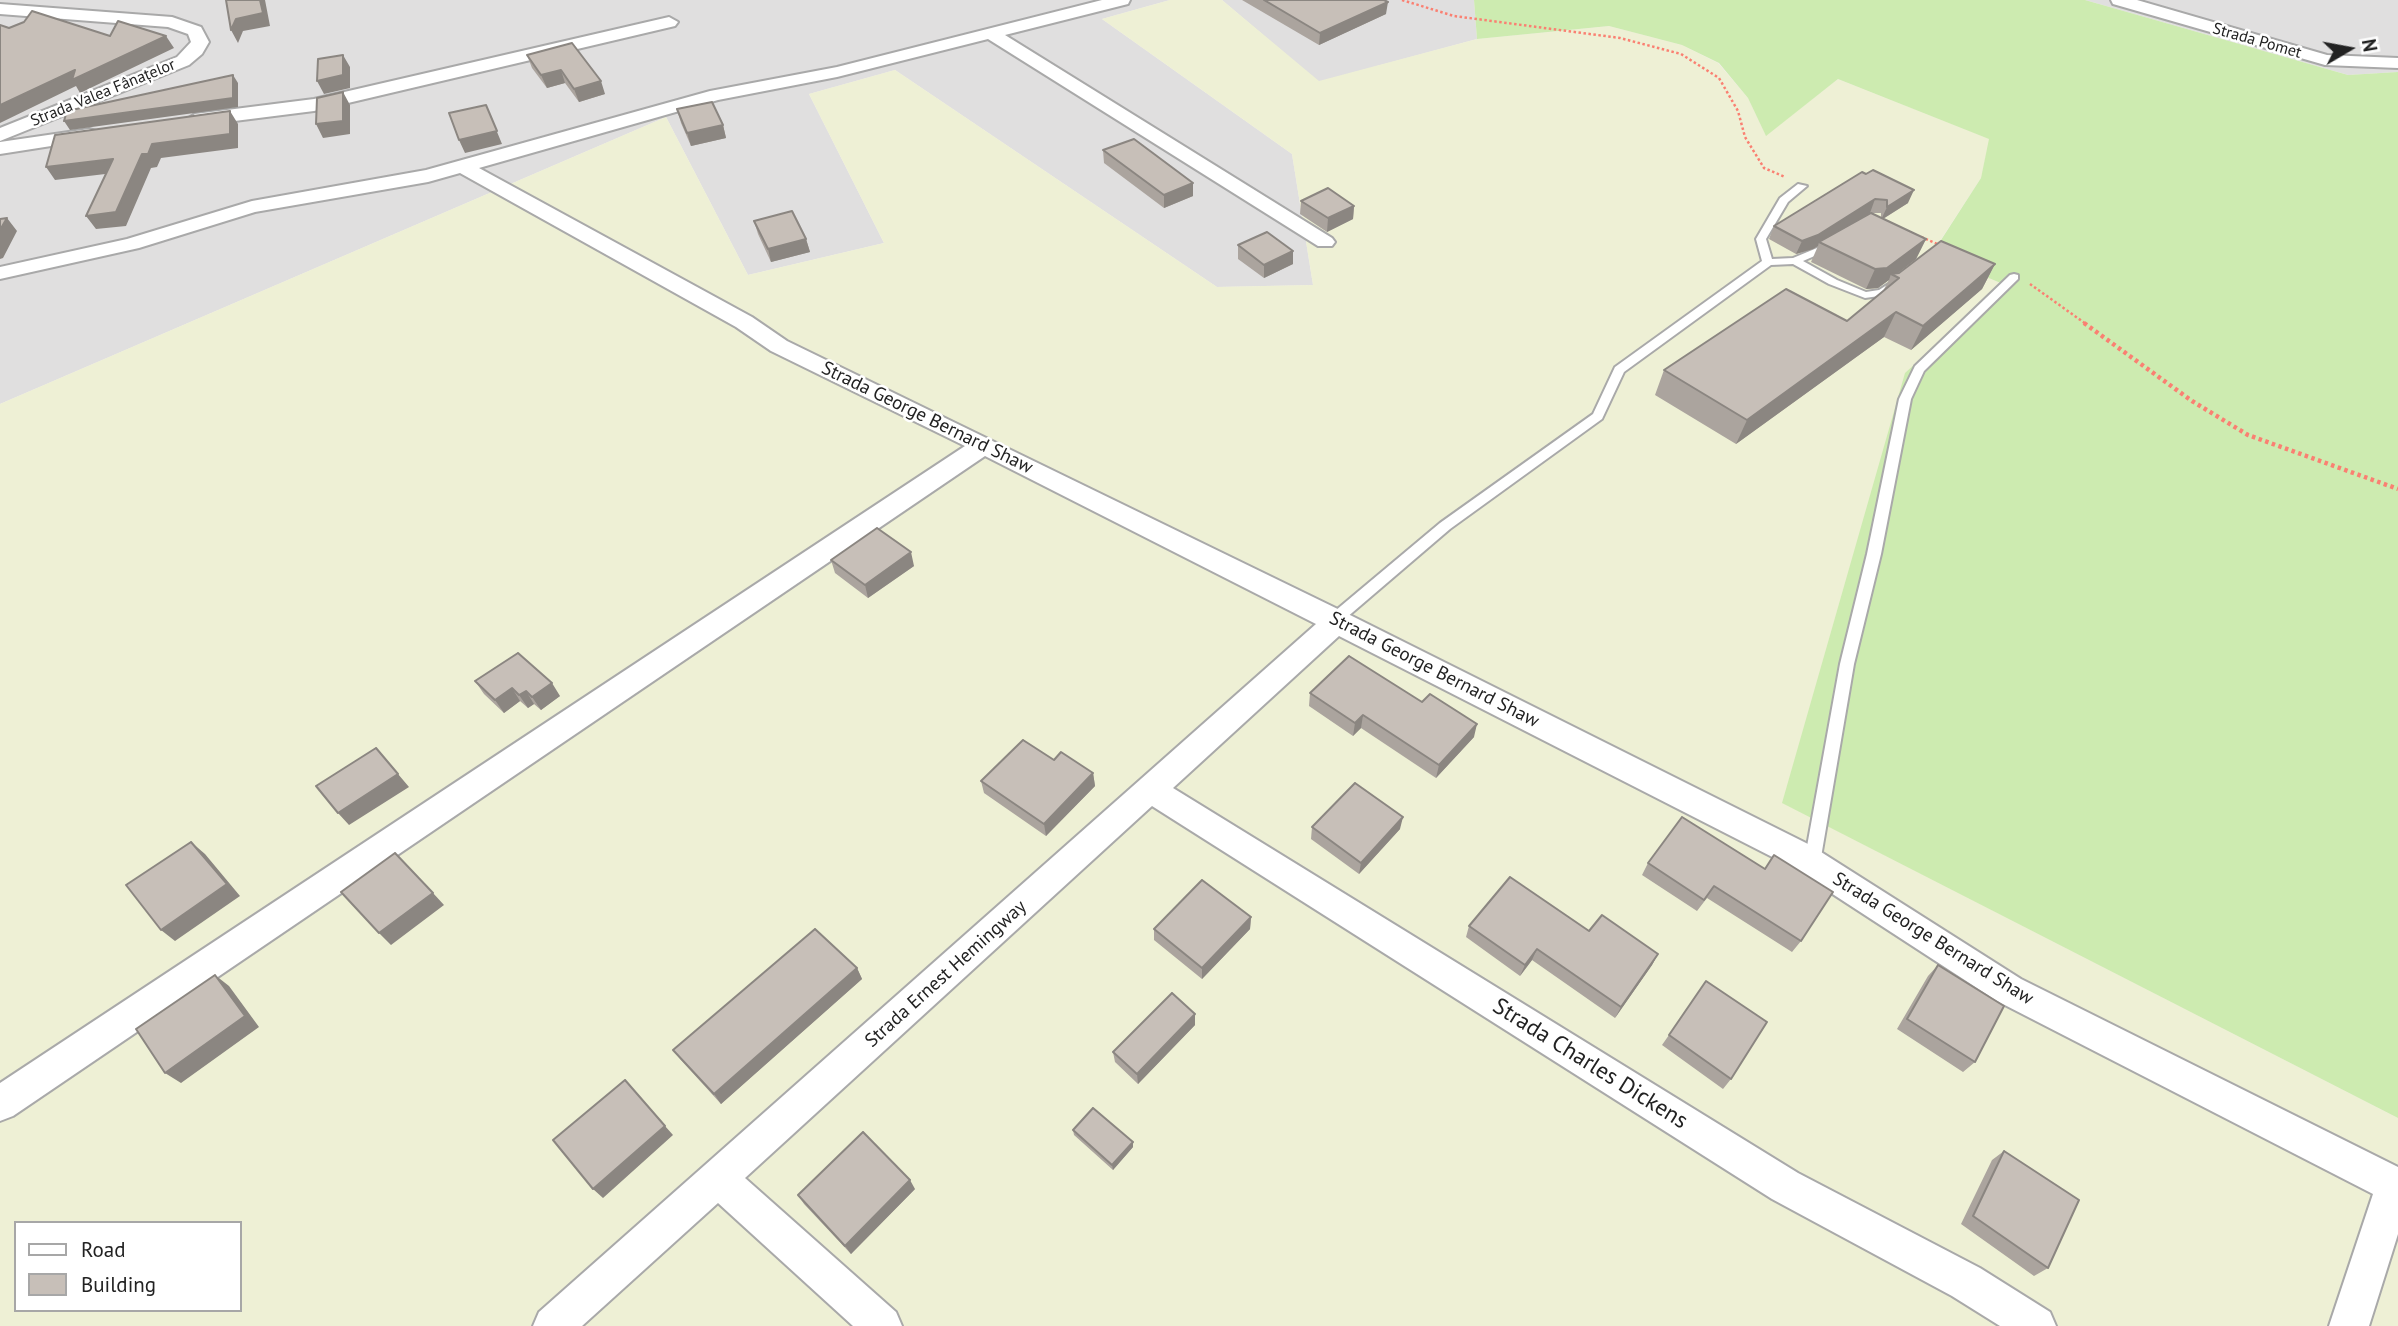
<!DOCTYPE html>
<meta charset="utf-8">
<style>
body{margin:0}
#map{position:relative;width:2398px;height:1326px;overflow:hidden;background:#f2efe9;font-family:"PT Sans",sans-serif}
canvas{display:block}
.legend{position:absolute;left:14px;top:1221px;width:228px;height:91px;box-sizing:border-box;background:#fff;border:2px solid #a7a7a7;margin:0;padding:9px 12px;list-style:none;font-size:21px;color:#222}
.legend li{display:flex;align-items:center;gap:14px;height:35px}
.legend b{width:35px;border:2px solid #a7a7a7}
.north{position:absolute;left:2314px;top:14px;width:70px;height:70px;-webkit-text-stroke:5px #fff;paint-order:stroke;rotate:80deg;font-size:19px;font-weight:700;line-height:28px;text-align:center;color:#222}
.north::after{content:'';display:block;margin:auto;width:24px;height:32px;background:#222;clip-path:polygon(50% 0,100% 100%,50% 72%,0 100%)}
</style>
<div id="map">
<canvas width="2398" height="1326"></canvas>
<ul class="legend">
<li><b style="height:9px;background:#fff"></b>Road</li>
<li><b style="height:19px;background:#c7bfb8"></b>Building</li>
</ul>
<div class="north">N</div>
</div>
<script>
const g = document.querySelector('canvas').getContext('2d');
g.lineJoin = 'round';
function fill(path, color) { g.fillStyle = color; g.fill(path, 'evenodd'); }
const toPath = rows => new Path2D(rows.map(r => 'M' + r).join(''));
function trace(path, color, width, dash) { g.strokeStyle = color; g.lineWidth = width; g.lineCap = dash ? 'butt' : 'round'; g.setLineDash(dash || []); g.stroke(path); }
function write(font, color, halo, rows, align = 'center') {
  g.font = font + ' "PT Sans",sans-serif'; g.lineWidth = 5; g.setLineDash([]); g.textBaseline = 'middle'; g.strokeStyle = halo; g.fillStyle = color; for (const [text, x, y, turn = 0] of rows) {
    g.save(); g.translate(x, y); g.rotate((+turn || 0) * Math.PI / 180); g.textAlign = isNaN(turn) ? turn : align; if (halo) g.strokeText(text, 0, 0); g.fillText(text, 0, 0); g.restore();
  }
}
const residential = toPath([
 [0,0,1170,0,1102,19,1292,154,1313,285,1217,287,895,70,809,94,884,243,748,275,666,117,0,404],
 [1222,0,1474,0,1477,39,1318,82],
 [2085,0,2398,0,2398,72,2348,75]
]);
const farmland = toPath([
 [1170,0,1222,0,1319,81,1477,39,1609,26,1682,45,1718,63,1748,98,1766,135,1838,79,1990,139,1981,178,1932,253,2003,284,1783,803,2398,1118,2398,1326,0,1326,0,404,666,117,748,275,884,243,809,94,895,70,1217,287,1313,285,1292,154,1102,19],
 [16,1223,240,1223,240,1310,16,1310]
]);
const grass = toPath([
 [1474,0,2085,0,2348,75,2398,72,2398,1118,1782,803,1905,373,2003,284,1932,254,1981,178,1989,139,1838,79,1766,136,1748,98,1719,63,1682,45,1609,26,1477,39]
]);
const pathFar1 = toPath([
 [1402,0,1454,16,1620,38,1681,54,1719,78,1738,111,1745,137,1764,168,1785,177],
 [1921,237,1942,246],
 [2030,284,2086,324]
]);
const path = toPath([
 [2084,323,2192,401,2248,435,2398,489]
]);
const lane = toPath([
 [1798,184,1807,186,1788,202,1766,239,1772,259,1793,258,1829,243,1833,244,1833,248,1803,261,1837,280,1866,292,1879,290,1895,280,1900,283,1899,285,1886,295,1865,298,1829,284,1793,264,1771,265,1624,372,1602,419,1450,529,1339,624,1329,624,1327,620,1329,616,1440,523,1593,414,1615,367,1762,261,1756,239,1780,198,1798,184],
 [2014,274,2018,275,2018,279,1924,371,1911,399,1881,554,1854,664,1820,863,1818,868,1812,870,1806,868,1804,863,1840,664,1867,554,1899,399,1915,366,2010,275,2014,274]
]);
const street = toPath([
 [1102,0,1130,0,1128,4,1005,35,1332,238,1335,242,1332,246,1318,246,988,39,837,77,718,100,479,168,752,317,787,341,1348,614,1810,845,2021,979,2398,1167,2398,1234,2369,1326,2329,1326,2373,1194,1997,1001,1788,865,1339,636,1173,788,1798,1173,1980,1268,2050,1312,2056,1326,2000,1326,1952,1296,1772,1199,1152,806,745,1178,896,1312,902,1326,853,1326,718,1203,582,1326,533,1326,539,1312,1316,624,985,456,13,1116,0,1121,0,1083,965,446,771,351,736,327,460,173,428,182,255,212,139,248,0,279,0,267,127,239,252,201,426,170,710,91,837,67,1102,0],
 [2111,0,2137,0,2327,55,2398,58,2398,68,2325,65,2113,4,2111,0],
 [0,4,172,17,201,27,209,42,202,54,189,65,0,141,0,128,177,57,191,42,188,34,168,27,0,14,0,4],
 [669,17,678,22,675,26,314,111,195,126,186,120,195,114,314,99,669,17],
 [89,129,96,131,99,135,96,139,0,154,0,142,89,129]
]);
const wall = toPath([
 [1242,0,1384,0,1386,14,1319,45],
 [527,55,605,94,579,102,565,83,547,88,532,68],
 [677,109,723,125,726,138,691,146,681,123],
 [1103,150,1193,183,1193,196,1164,208,1104,163],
 [1862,172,1908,203,1883,219,1926,239,1916,259,1898,273,1995,264,1982,289,1911,350,1884,337,1736,444,1655,395,1664,370,1847,321,1883,291,1889,280,1878,288,1866,289,1811,262,1818,246,1813,249,1796,254,1769,239,1774,226],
 [1870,213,1881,213,1881,218,1856,221],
 [1301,201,1354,206,1353,219,1327,232,1300,214],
 [754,221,806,239,810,252,771,262,758,234],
 [1238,245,1293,264,1264,278,1238,259],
 [831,560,914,566,868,598,835,573],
 [475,681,560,696,541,710,534,704,528,708,520,701,504,713,484,694],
 [1310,693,1474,737,1436,778,1361,728,1353,736,1309,706],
 [1054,760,1093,773,1095,786,1046,836,984,793,981,781],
 [1682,817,1801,941,1792,952,1707,898,1697,911,1642,875,1648,863],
 [1312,827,1400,829,1359,874,1311,839],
 [1251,917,1250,929,1202,979,1154,940,1154,929],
 [1469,926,1589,931,1658,954,1652,965,1615,1018,1532,960,1520,976,1466,937],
 [1938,965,1975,1062,1963,1072,1897,1029,1928,976],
 [857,968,862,979,721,1104,681,1060,673,1050],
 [1195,1014,1195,1025,1138,1084,1115,1062,1113,1052],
 [1669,1035,1731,1079,1723,1089,1662,1045],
 [1073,1130,1133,1147,1113,1170,1074,1135],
 [2004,1151,2048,1268,2034,1276,1961,1224,1992,1160],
 [915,1189,851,1254,804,1204,798,1195]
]);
const shadedWall = toPath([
 [260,0,265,0,270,26,243,31,238,43,231,30,236,19],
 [1388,2,1386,14,1319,45,1320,33],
 [166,36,174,48,80,93,76,86,0,123,0,105,75,70],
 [343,55,350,67,350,88,324,94,317,81],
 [561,70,565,83,547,88,541,75],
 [233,75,238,83,238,107,70,130,64,121],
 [601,81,605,94,579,102,574,89],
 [343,92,350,105,350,134,323,138,316,124],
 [486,105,502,144,465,153,459,140],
 [230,111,238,124,238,148,161,158,157,167,151,168,126,226,96,229,86,216,152,144],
 [723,125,726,138,691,146,687,133],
 [113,159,122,172,55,180,46,167],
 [1193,183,1193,196,1164,208,1164,195],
 [1914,190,1908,203,1881,220,1887,207],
 [1875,199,1870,213,1821,243,1819,242,1818,246,1813,249,1796,254,1802,241],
 [1354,206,1353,219,1327,232,1328,218],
 [7,218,17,231,3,258,0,259,0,230],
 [806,239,810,252,771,262,768,249],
 [1926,239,1916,259,1894,276,1891,274,1889,280,1878,288,1866,289,1875,269],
 [1293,251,1293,264,1264,278,1264,265],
 [1995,264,1982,289,1911,350,1923,326],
 [1896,312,1884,337,1736,444,1747,420],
 [911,552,914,566,868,598,865,585],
 [552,683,560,696,541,710,532,697],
 [512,688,520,701,504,713,495,700],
 [526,691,534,704,528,708,519,695],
 [1363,715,1361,728,1353,736,1355,723],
 [1477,724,1474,737,1436,778,1439,765],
 [1093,773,1095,786,1046,836,1044,824],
 [398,774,409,787,349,825,338,813],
 [1403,817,1400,829,1359,874,1361,863],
 [191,842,205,854,240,896,175,941,161,930],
 [433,893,444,905,391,945,379,933],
 [1251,917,1250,929,1202,979,1202,968],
 [1537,949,1532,960,1520,976,1525,965],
 [1658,954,1652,965,1615,1018,1621,1007],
 [857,968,862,979,721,1104,714,1094],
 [215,975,229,986,259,1027,181,1083,165,1073],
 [1195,1014,1195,1025,1138,1084,1137,1074],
 [665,1126,673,1135,603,1198,593,1189],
 [1133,1142,1133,1147,1113,1170,1112,1165],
 [910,1180,915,1189,851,1254,845,1246]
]);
const building = toPath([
 [226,0,260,0,263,13,236,19,231,30,226,0],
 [1264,0,1384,0,1388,2,1320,33,1264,0],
 [32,11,110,36,118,21,166,36,72,80,75,70,0,105,0,25,9,28,24,22,32,11],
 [572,43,601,81,574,89,561,70,541,75,527,55,572,43],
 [343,55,343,75,317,81,318,59,343,55],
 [233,75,233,98,64,121,67,111,233,75],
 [343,92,343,121,316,124,317,98,343,92],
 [712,102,723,125,687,133,677,109,712,102],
 [486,105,497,131,459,140,449,113,486,105],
 [230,111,230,134,152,144,148,154,142,154,116,212,86,216,113,159,46,167,55,135,230,111],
 [1134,139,1193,183,1164,195,1103,150,1134,139],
 [1873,170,1914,190,1887,207,1887,200,1875,199,1818,235,1802,241,1774,226,1862,172,1866,174,1873,170],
 [1328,188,1354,206,1328,218,1301,201,1328,188],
 [792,211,806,239,768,249,754,221,792,211],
 [1871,213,1926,239,1887,268,1875,269,1819,242,1871,213],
 [7,218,0,230,0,219,7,218],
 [1267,232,1293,251,1264,265,1238,245,1267,232],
 [1941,241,1995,264,1923,326,1896,312,1747,420,1664,370,1786,289,1847,321,1899,278,1891,274,1899,273,1941,241],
 [877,528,911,552,865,585,831,560,877,528],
 [518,653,552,683,532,697,526,691,519,695,512,688,495,700,475,681,518,653],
 [1349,656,1422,702,1430,694,1477,724,1439,765,1363,715,1355,723,1310,693,1349,656],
 [1023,740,1054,760,1061,752,1093,773,1044,824,981,781,1023,740],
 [376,748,398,774,338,813,316,786,376,748],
 [1355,783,1403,817,1361,863,1312,827,1355,783],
 [1682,817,1765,869,1774,855,1833,892,1801,941,1714,886,1704,900,1648,863,1682,817],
 [191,842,227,884,161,930,126,885,191,842],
 [395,853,433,893,379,933,341,892,395,853],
 [1510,877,1589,931,1602,915,1658,954,1621,1007,1537,949,1525,965,1469,926,1510,877],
 [1202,880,1251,917,1202,968,1154,929,1202,880],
 [815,929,857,968,714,1094,673,1050,815,929],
 [1938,965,2004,1006,1975,1062,1907,1019,1938,965],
 [215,975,245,1016,165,1073,136,1029,215,975],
 [1706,981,1767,1022,1731,1079,1669,1035,1706,981],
 [1172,993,1195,1014,1137,1074,1113,1052,1172,993],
 [625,1080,665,1126,593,1189,553,1140,625,1080],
 [1093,1108,1133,1142,1112,1165,1073,1130,1093,1108],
 [863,1132,910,1180,845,1246,798,1195,863,1132],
 [2004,1151,2079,1200,2048,1268,1973,1216,2004,1151]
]);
const farStreetnames = [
 ["Strada Pomet",2257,41,16],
 ["Strada Valea Fânațelor",103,93,-22]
];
const streetNames = [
 ["Strada George Bernard Shaw",927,418,26],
 ["Strada George Bernard Shaw",1434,670,27],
 ["Strada George Bernard Shaw",1933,939,32],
 ["Strada Ernest Hemingway",946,974,-42]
];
const nearStreetnames = [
 ["Strada Charles Dickens",1590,1064,32]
];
fill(residential, '#e0dfdf');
fill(farmland, '#eef0d5');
fill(grass, '#cdebb0');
trace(lane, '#a9a9a9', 4);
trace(street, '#a9a9a9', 4);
trace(pathFar1, '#fa8072', 2.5, [2.5, 2.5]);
trace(path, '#fa8072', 4.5, [3.5, 3.5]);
fill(lane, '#fff');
fill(street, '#fff');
fill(wall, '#aba49e');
fill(shadedWall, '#8b8681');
fill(building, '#c7bfb8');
trace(building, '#8b8681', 2);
write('16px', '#222', '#fff', farStreetnames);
write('19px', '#222', '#fff', streetNames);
write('23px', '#222', '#fff', nearStreetnames);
</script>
